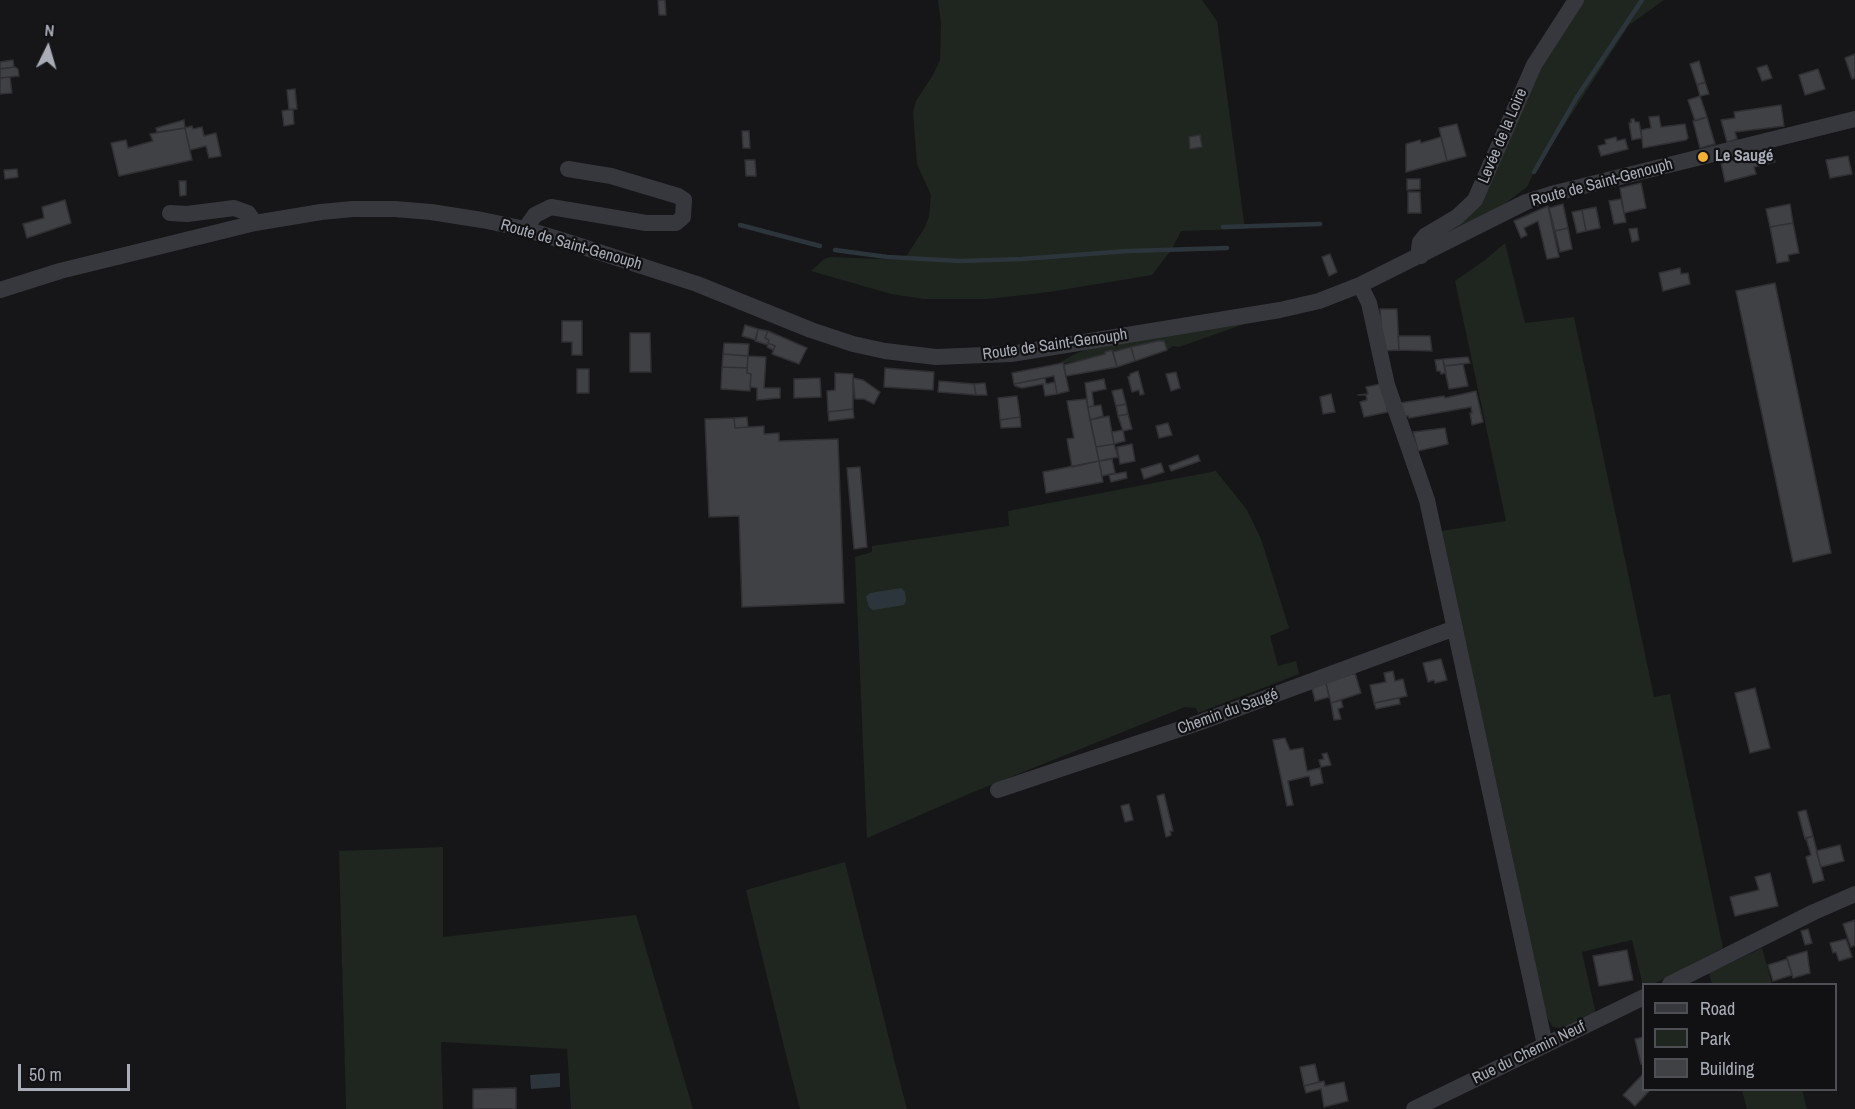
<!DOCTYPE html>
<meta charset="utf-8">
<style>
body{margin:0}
#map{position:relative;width:1855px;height:1109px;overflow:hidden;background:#161618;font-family:"Archivo Narrow",sans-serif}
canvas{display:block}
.legend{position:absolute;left:1642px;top:983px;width:195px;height:108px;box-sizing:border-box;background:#111113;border:2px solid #4d4f55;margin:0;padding:8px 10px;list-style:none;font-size:18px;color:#a8adb8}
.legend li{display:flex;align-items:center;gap:12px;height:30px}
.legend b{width:30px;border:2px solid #4d4f55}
.north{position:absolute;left:18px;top:18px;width:60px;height:60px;-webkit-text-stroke:4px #111113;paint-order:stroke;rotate:5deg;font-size:16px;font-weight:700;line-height:24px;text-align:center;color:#a8adb8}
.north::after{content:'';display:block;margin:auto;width:21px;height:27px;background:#a8adb8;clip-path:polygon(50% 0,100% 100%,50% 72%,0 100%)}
.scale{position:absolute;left:18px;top:1064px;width:112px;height:27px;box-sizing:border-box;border:3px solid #a8adb8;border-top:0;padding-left:8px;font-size:18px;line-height:21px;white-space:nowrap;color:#a8adb8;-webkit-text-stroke:4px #111113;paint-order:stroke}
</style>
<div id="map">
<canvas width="1855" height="1109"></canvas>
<ul class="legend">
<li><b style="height:8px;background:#37383d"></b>Road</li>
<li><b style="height:16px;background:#1e261f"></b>Park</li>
<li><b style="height:16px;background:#404145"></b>Building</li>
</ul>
<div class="north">N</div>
<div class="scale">50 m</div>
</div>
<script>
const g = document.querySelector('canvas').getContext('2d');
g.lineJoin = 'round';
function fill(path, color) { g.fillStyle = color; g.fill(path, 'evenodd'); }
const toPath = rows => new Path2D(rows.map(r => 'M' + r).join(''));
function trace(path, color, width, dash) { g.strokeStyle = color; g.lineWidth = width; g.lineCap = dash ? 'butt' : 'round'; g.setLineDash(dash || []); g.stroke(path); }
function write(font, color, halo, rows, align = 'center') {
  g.font = font + ' "Archivo Narrow",sans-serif'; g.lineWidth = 4.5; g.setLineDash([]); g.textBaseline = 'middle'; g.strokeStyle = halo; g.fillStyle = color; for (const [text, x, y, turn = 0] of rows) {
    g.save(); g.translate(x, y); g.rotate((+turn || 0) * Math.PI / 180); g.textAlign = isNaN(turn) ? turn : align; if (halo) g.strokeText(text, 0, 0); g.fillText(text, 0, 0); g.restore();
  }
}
const green = toPath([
 [938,0,1202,0,1217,21,1245,229,1181,231,1172,249,1152,275,1049,292,988,299,924,299,891,294,811,271,824,259,830,257,904,260,925,227,929,217,931,195,917,164,913,112,916,101,933,75,940,60,941,24],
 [1583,0,1664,0,1629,25,1534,172,1527,187,1502,206,1429,242,1454,225,1536,73],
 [1505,243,1525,323,1574,317,1654,697,1670,694,1723,948,1654,984,1644,984,1643,986,1632,940,1582,952,1596,1014,1561,1028,1553,1027,1545,1015,1508,836,1441,531,1506,521,1455,281,1485,260],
 [1253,321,1179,347,1173,346,1167,350,1164,341,1147,344,1146,343,1113,352,1105,352,1105,354,1083,360,1055,365,1077,353,1089,349],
 [1216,471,1247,510,1261,539,1289,628,1270,636,1278,666,1296,661,1299,674,1198,713,1196,708,1185,707,971,793,867,838,855,557,872,552,872,546,1009,526,1008,511],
 [443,847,443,937,636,915,693,1109,571,1109,567,1049,441,1042,443,1109,346,1109,339,851],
 [845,862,897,1071,907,1109,800,1109,787,1059,746,890],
 [1762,948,1772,984,1712,984,1709,973],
 [1742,1090,1802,1090,1807,1109,1747,1109]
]);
const water = toPath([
 [901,588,905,592,906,601,904,605,873,610,869,607,866,597,870,593],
 [560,1073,560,1087,531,1089,530,1075]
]);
const stream = toPath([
 [1534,172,1577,97,1642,0],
 [740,225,820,246],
 [1223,227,1320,224],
 [835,250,887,257,961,261,1022,259,1128,251,1227,248]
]);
const building = toPath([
 [658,0,665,0,666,15,659,15,658,0],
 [1855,54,1855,78,1852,79,1845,58,1855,54],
 [13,60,14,67,0,69,0,62,13,60],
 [1699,61,1705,82,1697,85,1690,64,1699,61],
 [1767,65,1772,78,1762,81,1757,68,1767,65],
 [15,67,18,69,19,76,0,78,0,69,15,67],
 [1818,69,1825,89,1805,95,1799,75,1818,69],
 [10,77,12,93,0,94,0,78,10,77],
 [1705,82,1709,94,1700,96,1697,85,1705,82],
 [295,89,297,109,289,110,287,90,295,89],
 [1700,96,1707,117,1695,121,1688,100,1700,96],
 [1781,105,1784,126,1735,132,1737,139,1727,142,1721,120,1735,118,1734,112,1781,105],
 [293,109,294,124,284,126,282,111,293,109],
 [1659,116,1661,127,1685,124,1688,138,1686,140,1643,148,1641,130,1651,128,1649,117,1659,116],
 [1707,117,1715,144,1700,148,1693,121,1707,117],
 [1631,119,1634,119,1635,122,1639,122,1642,138,1632,140,1629,123,1631,123,1631,119],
 [184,120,185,128,157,132,156,128,184,120],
 [1457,124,1466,156,1447,161,1439,128,1457,124],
 [192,126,193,129,202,127,204,136,216,133,221,156,209,158,206,146,190,150,185,128,192,126],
 [185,128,192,160,119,176,111,143,126,140,128,148,153,141,150,134,185,128],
 [742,131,749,131,750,148,743,148,742,131],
 [1200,135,1202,147,1190,149,1189,137,1200,135],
 [1441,137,1447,161,1406,172,1406,144,1420,140,1421,143,1441,137],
 [1616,137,1617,141,1625,139,1628,149,1601,156,1598,146,1606,144,1605,140,1616,137],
 [1772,150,1775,162,1754,167,1756,174,1725,182,1721,163,1772,150],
 [1848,156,1852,174,1830,178,1826,160,1848,156],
 [745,160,755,160,756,176,746,176,745,160],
 [17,169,18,177,5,179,4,170,17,169],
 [1407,179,1420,179,1420,189,1407,190,1407,179],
 [179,181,186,181,186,195,180,196,179,181],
 [1641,183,1646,208,1624,213,1620,188,1641,183],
 [1408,192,1420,192,1421,213,1408,213,1408,192],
 [1621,199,1626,222,1614,224,1609,201,1621,199],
 [65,200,71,223,27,238,23,224,44,218,42,207,65,200],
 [1563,204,1568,228,1555,231,1549,208,1563,204],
 [1790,204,1793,223,1770,227,1766,209,1790,204],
 [1548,206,1559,257,1547,259,1538,221,1524,228,1527,235,1521,238,1514,221,1548,206],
 [1596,207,1600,228,1586,231,1582,210,1596,207],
 [1582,210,1586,231,1577,233,1572,212,1582,210],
 [1793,223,1799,253,1788,255,1789,261,1777,263,1770,227,1793,223],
 [1568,228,1572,249,1560,252,1555,231,1568,228],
 [1637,228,1639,240,1632,242,1629,229,1637,228],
 [1330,254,1337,272,1329,276,1322,257,1330,254],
 [1680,268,1681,274,1688,273,1690,284,1663,291,1659,273,1680,268],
 [1775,283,1831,553,1793,562,1736,291,1775,283],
 [1380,309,1397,309,1399,350,1383,351,1380,309],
 [562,321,582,321,582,355,572,355,572,342,562,342,562,321],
 [745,325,758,329,756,340,742,336,745,325],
 [758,329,768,331,765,338,769,340,768,343,775,346,773,350,767,347,768,345,755,341,758,329],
 [768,331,807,348,799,364,772,354,775,346,768,343,769,340,765,338,768,331],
 [630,333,650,333,651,372,630,372,630,333],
 [1398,336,1430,336,1432,351,1399,350,1398,336],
 [1158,341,1164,341,1167,350,1135,361,1131,347,1158,341],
 [724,343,749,344,748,356,723,354,724,343],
 [1131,347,1135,361,1117,367,1113,352,1131,347],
 [1112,350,1117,367,1066,376,1064,365,1105,354,1105,352,1112,350],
 [723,354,748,356,747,368,722,367,723,354],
 [748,356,766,357,764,388,780,388,780,398,757,400,757,388,750,387,751,374,747,373,748,356],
 [1468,357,1470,363,1444,366,1443,359,1468,357],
 [1443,359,1446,373,1441,374,1440,371,1437,371,1435,360,1443,359],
 [1063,363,1069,391,1057,394,1054,376,1014,384,1012,373,1063,363],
 [1463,364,1468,386,1449,389,1444,366,1463,364],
 [722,367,747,368,747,373,751,374,750,391,721,389,722,367],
 [885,368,934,372,933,390,884,387,885,368],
 [577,369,589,369,589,393,577,393,577,369],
 [1138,371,1144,394,1140,395,1139,390,1132,392,1128,377,1130,376,1130,374,1138,371],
 [1176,372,1180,388,1171,391,1166,374,1176,372],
 [835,373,853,374,853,409,828,412,827,391,835,390,835,373],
 [820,378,821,397,794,398,794,379,820,378],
 [853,378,863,380,880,392,874,404,864,399,855,399,853,378],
 [1045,378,1046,384,1055,382,1057,394,1045,396,1043,384,1022,388,1015,386,1014,384,1045,378],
 [1104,379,1106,389,1092,392,1094,406,1088,407,1085,383,1104,379],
 [939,381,974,384,976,395,938,392,939,381],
 [985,383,987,395,976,395,974,384,985,383],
 [1381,384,1388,412,1364,417,1360,402,1367,400,1366,395,1358,395,1368,394,1366,387,1381,384],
 [1122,389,1126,404,1116,406,1112,391,1122,389],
 [1476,391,1483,422,1472,425,1470,413,1472,413,1471,407,1409,418,1408,416,1405,416,1400,403,1444,396,1445,398,1476,391],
 [1331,394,1335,412,1323,414,1320,397,1331,394],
 [1017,396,1020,417,1000,420,998,398,1017,396],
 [1086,399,1099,461,1072,467,1067,439,1074,438,1067,401,1086,399],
 [1126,404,1128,414,1118,416,1116,406,1126,404],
 [1101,405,1103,416,1090,420,1088,407,1101,405],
 [853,409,854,418,829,421,828,412,853,409],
 [1128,414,1132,429,1123,431,1118,416,1128,414],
 [1109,416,1114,444,1096,447,1090,420,1109,416],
 [747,417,748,427,735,428,734,418,747,417],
 [1020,417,1021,427,1001,428,1000,420,1020,417],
 [734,418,735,428,764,426,764,434,779,433,779,441,838,439,844,603,742,607,739,516,709,517,705,419,734,418],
 [1168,423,1172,435,1159,438,1156,426,1168,423],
 [1445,428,1448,444,1418,451,1413,432,1445,428],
 [1123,430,1125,441,1114,444,1112,432,1123,430],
 [1114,444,1118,457,1099,461,1096,447,1114,444],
 [1132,444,1135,461,1120,464,1117,447,1132,444],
 [1198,455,1200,461,1171,471,1169,466,1198,455],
 [1112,459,1115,473,1102,476,1099,461,1112,459],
 [1099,461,1103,482,1046,493,1043,472,1099,461],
 [1161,463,1164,472,1144,479,1141,469,1161,463],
 [860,467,867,547,854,549,847,468,860,467],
 [1126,472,1127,478,1111,482,1109,475,1126,472],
 [1441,659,1447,680,1435,683,1434,680,1428,682,1423,663,1441,659],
 [1393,671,1395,681,1403,679,1407,696,1374,703,1370,685,1386,682,1384,673,1393,671],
 [1355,673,1361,693,1331,703,1326,683,1355,673],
 [1326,683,1329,697,1315,701,1312,688,1326,683],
 [1755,688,1770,748,1750,753,1735,693,1755,688],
 [1399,698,1400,704,1376,709,1374,703,1399,698],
 [1341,700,1343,707,1338,709,1341,719,1334,720,1331,703,1341,700],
 [1285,738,1290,750,1303,748,1307,771,1320,768,1323,783,1311,786,1309,776,1288,781,1293,805,1287,806,1273,740,1285,738],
 [1327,753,1331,765,1321,767,1319,760,1324,759,1322,754,1327,753],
 [1164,794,1173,831,1170,831,1171,835,1166,837,1157,796,1164,794],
 [1129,804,1133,820,1125,822,1121,806,1129,804],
 [1806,810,1813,836,1805,839,1798,812,1806,810],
 [1813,836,1824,880,1813,883,1806,857,1811,855,1806,838,1813,836],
 [1840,845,1844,861,1821,867,1816,851,1840,845],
 [1770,873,1778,906,1735,916,1730,897,1759,890,1755,877,1770,873],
 [1855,920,1855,945,1851,947,1843,924,1855,920],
 [1808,929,1812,943,1805,945,1801,931,1808,929],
 [1846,939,1852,957,1839,961,1836,952,1833,953,1830,943,1846,939],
 [1627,950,1633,980,1599,986,1593,956,1627,950],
 [1807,951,1810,973,1793,978,1787,957,1807,951],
 [1787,959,1792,975,1773,981,1768,965,1787,959],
 [1644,1037,1644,1064,1641,1064,1635,1039,1644,1037],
 [1315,1064,1319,1082,1304,1086,1300,1067,1315,1064],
 [1643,1074,1644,1090,1650,1090,1635,1106,1623,1095,1643,1074],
 [1324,1081,1325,1086,1344,1082,1348,1101,1324,1107,1321,1089,1306,1093,1304,1086,1324,1081],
 [516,1088,516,1109,473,1109,473,1089,516,1088]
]);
const minor = toPath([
 [170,213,187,214,234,208,248,213,255,223],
 [525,229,535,215,551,207,646,223,676,223,683,217,684,200,678,196,611,176,568,169],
 [1421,256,1419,249,1420,242,1425,236,1457,217,1475,200,1534,65,1576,0],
 [1360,285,1369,303,1387,385,1427,500,1545,1045],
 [0,290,60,271,255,223,321,212,353,209,395,209,431,212,482,220,525,229,574,244,697,284,811,330,853,344,885,351,936,357,1011,354,1280,310,1319,301,1360,285,1526,202,1551,194,1855,119],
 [998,790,1201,722,1455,628],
 [1670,984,1814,912,1855,894],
 [1414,1109,1644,997]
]);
const markers = [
 [1703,157,6,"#f2b134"]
];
const streetNames = [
 ["Levée de la Loire",1503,136,-67],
 ["Route de Saint-Genouph",1602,183,-15],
 ["Route de Saint-Genouph",571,245,16],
 ["Route de Saint-Genouph",1055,345,-8],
 ["Chemin du Saugé",1228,712,-20],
 ["Rue du Chemin Neuf",1529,1053,-26]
];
const poiNames = [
 ["Le Saugé",1715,157]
];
fill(green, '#1e261f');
fill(water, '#2c353c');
trace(stream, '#2c353c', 4.5);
fill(building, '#404145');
trace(building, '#303034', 1.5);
trace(minor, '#37383d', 16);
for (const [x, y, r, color] of markers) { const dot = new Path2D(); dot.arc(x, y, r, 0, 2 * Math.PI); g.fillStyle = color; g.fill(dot); trace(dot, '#111113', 2); }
write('16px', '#a8adb8', '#111113', streetNames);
write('bold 16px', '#a8adb8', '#111113', poiNames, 'left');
</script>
